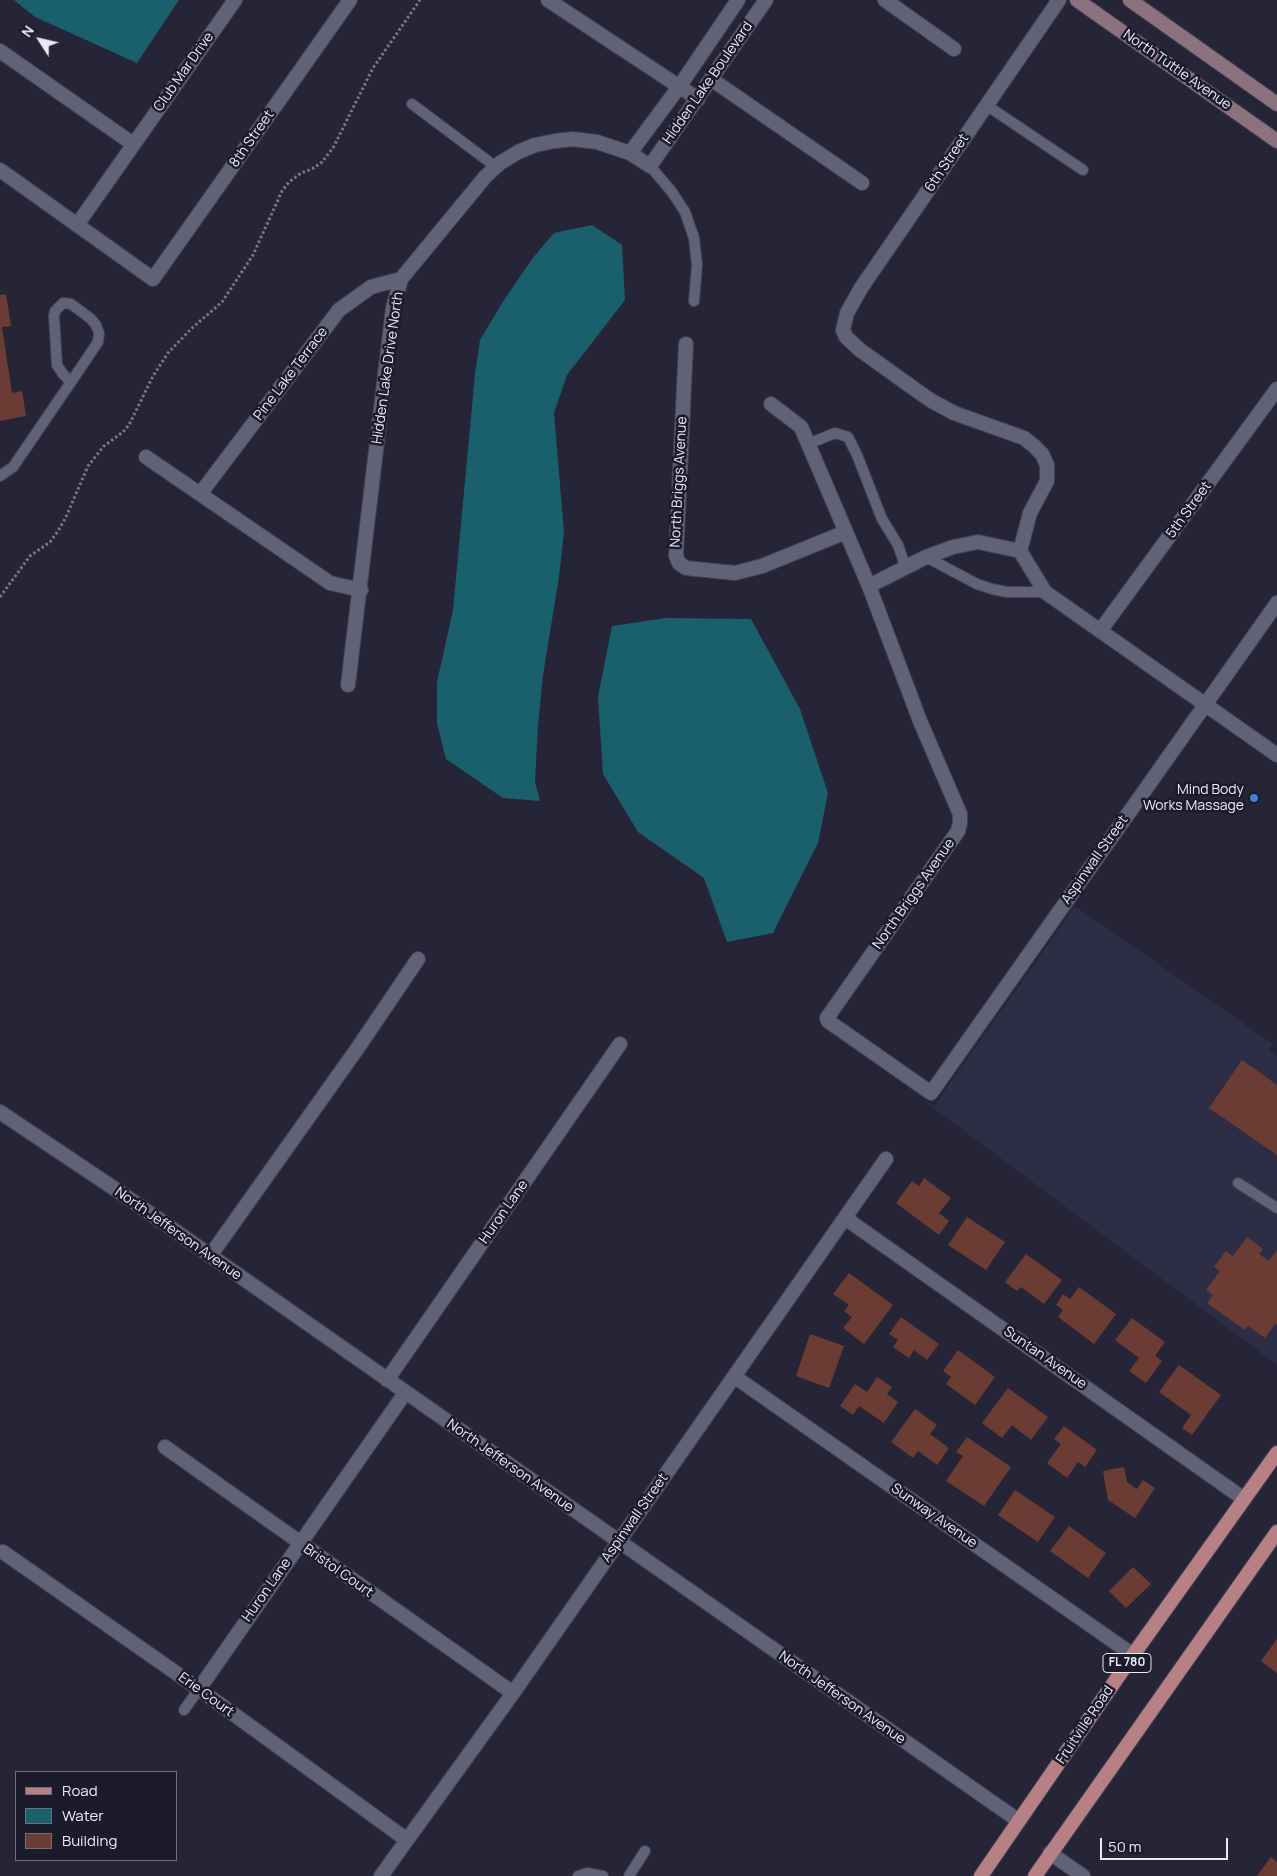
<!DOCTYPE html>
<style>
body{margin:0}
#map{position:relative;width:1277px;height:1876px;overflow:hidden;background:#252537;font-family:Manrope,sans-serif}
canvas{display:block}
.legend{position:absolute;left:15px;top:1771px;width:162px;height:90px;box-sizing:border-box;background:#1c1b2c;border:1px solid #6e6e7d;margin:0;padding:6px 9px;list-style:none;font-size:15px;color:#eaeaf7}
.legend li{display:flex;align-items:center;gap:10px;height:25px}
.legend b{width:25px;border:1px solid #6e6e7d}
.north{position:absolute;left:15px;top:15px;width:50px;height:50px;-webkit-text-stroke:4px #1c1b2c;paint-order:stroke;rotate:305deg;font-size:14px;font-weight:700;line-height:20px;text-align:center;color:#eaeaf7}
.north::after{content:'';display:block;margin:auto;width:18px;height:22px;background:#eaeaf7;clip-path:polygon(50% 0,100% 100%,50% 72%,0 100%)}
.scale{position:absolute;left:1100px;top:1838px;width:128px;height:22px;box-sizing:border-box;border:2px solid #eaeaf7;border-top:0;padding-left:6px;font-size:15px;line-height:18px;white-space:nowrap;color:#eaeaf7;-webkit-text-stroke:4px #1c1b2c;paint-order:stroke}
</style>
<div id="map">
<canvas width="1277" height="1876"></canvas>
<ul class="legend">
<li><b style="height:6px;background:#b78085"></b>Road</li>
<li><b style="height:14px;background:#1a5f6c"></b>Water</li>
<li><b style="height:14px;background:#6b3c33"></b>Building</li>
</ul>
<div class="north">N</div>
<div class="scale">50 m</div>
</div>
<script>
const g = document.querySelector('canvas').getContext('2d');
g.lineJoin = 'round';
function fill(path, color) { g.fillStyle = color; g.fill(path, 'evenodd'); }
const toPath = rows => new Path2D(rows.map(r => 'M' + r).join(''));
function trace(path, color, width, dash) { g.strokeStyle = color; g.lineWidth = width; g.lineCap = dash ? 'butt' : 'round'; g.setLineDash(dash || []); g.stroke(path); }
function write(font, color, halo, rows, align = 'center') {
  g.font = font + ' Manrope,sans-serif'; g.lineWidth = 5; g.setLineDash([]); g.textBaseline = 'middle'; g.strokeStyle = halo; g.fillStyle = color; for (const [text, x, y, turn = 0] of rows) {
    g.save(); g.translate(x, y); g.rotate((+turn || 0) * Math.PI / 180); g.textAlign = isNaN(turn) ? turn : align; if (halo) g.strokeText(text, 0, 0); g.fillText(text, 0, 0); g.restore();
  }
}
const built = toPath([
 [1075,906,1273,1044,1269,1050,1277,1056,1277,1365,919,1097,934,1106]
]);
const water = toPath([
 [14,0,179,0,137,63,35,17],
 [592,225,622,245,625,300,567,375,554,413,564,532,559,577,543,675,538,725,535,782,540,801,503,798,446,759,437,723,437,682,453,610,475,374,480,340,504,300,532,259,554,233],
 [666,618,751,619,800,709,828,793,818,843,773,933,727,942,704,878,638,832,603,774,598,697,612,626]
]);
const building = toPath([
 [6,294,11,326,2,327,12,393,22,391,26,416,0,421,0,295],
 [1242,1060,1277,1085,1277,1155,1209,1108],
 [924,1178,951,1198,939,1213,949,1221,939,1235,896,1203,912,1181,919,1186],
 [967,1217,1005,1242,986,1270,948,1245],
 [1247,1237,1263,1249,1259,1254,1269,1261,1277,1250,1277,1325,1275,1324,1265,1338,1248,1326,1245,1330,1207,1303,1213,1295,1206,1290,1220,1271,1214,1267,1226,1251,1233,1256],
 [1026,1254,1062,1280,1044,1304,1021,1287,1017,1291,1005,1282],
 [849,1273,893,1305,864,1344,843,1328,852,1317,844,1311,849,1305,833,1294],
 [1079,1287,1116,1314,1094,1344,1058,1317,1063,1310,1056,1305,1063,1294,1070,1299],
 [901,1317,939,1344,927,1360,914,1350,909,1358,893,1347,898,1340,889,1334],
 [1132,1318,1165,1342,1155,1356,1162,1361,1146,1383,1129,1371,1139,1358,1115,1340],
 [810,1334,844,1346,829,1388,796,1376],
 [958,1350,995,1377,975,1405,946,1384,951,1377,943,1371],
 [1179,1365,1221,1395,1192,1435,1182,1428,1191,1415,1159,1392],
 [877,1377,892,1387,887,1394,898,1402,884,1423,859,1406,853,1415,840,1406,855,1384,867,1392],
 [1008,1388,1048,1417,1031,1440,1012,1425,1002,1438,982,1423],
 [915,1409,937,1425,930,1434,949,1448,937,1465,918,1451,913,1458,891,1442],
 [1064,1426,1097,1450,1085,1467,1078,1462,1067,1478,1047,1463,1061,1444,1054,1439],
 [967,1437,1011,1467,984,1506,946,1481,963,1456,956,1452],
 [1124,1467,1127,1482,1137,1489,1143,1480,1155,1488,1135,1518,1108,1500,1103,1471],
 [1015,1490,1055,1517,1038,1542,998,1515],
 [1069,1526,1106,1553,1088,1578,1050,1551],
 [1133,1567,1151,1584,1126,1608,1109,1591],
 [1277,1639,1277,1673,1261,1661],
 [1271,1857,1277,1862,1277,1876,1257,1876]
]);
const path = toPath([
 [0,597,30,556,50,542,58,531,66,517,88,466,104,446,123,432,129,425,153,376,168,353,191,329,222,302,253,255,282,191,289,182,301,173,312,169,322,162,333,148,373,68,420,0]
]);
const service = toPath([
 [412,104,496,167],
 [986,105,1083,170],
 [650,166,672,192,685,212,694,238,697,265,694,301],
 [63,303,71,304,90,318,96,325,99,333,98,342,71,382,63,374,57,365,54,316,55,311,63,303],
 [808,444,835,433,848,437,857,455,882,519,898,545,906,568],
 [0,476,13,467,71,382],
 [926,557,977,584,992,589,1007,592,1045,592],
 [1238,1183,1277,1208],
 [184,1710,199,1689],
 [578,1876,587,1873,603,1876],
 [629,1876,645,1851]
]);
const minor = toPath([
 [548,0,698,99],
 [885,0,954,49],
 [0,51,133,144],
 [711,79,862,183],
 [630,153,679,87,738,0],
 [0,170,153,279,350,0],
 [77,225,235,0],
 [686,344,676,556,679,563,686,568,735,573,762,566,846,532],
 [771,404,801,427,869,586,920,721,960,814,960,823,958,831,827,1018,828,1021,931,1093,1277,603],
 [146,457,330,583,361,590],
 [200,494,339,310,371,287,401,279],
 [1020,551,1030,513,1047,481,1047,465,1042,454,1034,446,1024,438,954,413,930,400,860,350,846,337,843,330,847,313,861,288,1059,0],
 [869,586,926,557,953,547,978,542,1020,551,1045,592,1277,755],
 [1100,631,1277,389],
 [348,685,393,308,401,279,485,177,500,163,518,152,535,145,555,141,573,139,597,142,630,153,650,166,766,0],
 [0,1112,121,1193,1019,1821],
 [845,1218,1244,1499],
 [210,1256,357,1049,418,959],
 [735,1377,1133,1655],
 [387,1380,620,1044],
 [165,1447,513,1693],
 [3,1552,199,1689,407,1840],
 [199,1689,405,1393],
 [1050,1853,1083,1876],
 [381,1876,513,1693,886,1159]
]);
const secondary = toPath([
 [1077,0,1277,141],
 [1130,0,1277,104]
]);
const primary = toPath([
 [981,1876,1133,1655,1277,1453],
 [1035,1876,1277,1532]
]);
const markers = [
 [1254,798,5,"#3f7fe0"]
];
const shields = [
 [1127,1663,48]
];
const shieldNames = [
 ["FL 780",1127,1663]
];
const streetNames = [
 ["North Tuttle Avenue",1177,70,35],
 ["Club Mar Drive",184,72,-55],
 ["Hidden Lake Boulevard",708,83,-55],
 ["8th Street",252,139,-55],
 ["6th Street",947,163,-56],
 ["Hidden Lake Drive North",388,368,-82],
 ["Pine Lake Terrace",291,374,-53],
 ["North Briggs Avenue",679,482,-87],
 ["5th Street",1189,510,-54],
 ["Aspinwall Street",1095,860,-55],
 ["North Briggs Avenue",914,894,-55],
 ["Huron Lane",504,1212,-55],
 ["North Jefferson Avenue",178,1234,35],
 ["Suntan Avenue",1045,1358,35],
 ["North Jefferson Avenue",510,1466,35],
 ["Sunway Avenue",934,1516,35],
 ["Aspinwall Street",635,1518,-55],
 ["Bristol Court",338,1571,35],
 ["Huron Lane",267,1590,-55],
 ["Erie Court",206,1695,36],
 ["North Jefferson Avenue",842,1698,35],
 ["Fruitville Road",1085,1725,-56]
];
const poiNames = [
 ["Mind Body",1244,790],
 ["Works Massage",1244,806]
];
fill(built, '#2e2d46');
fill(water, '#1a5f6c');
fill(building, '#6b3c33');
trace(service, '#444252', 12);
trace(minor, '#444252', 16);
trace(secondary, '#444252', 16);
trace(primary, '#444252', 16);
trace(path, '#777787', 3, [2.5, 2.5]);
trace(service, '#626277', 10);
trace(minor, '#626277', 14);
trace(secondary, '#8c717e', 14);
trace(primary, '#b78085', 14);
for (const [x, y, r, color] of markers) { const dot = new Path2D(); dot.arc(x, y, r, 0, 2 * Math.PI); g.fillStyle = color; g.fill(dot); trace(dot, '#1c1b2c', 2); }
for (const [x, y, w] of shields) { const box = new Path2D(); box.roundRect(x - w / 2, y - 9.5, w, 19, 4); g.fillStyle = '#1c1b2c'; g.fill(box); trace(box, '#eaeaf7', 1); }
write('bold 12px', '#eaeaf7', null, shieldNames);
write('14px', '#eaeaf7', '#1c1b2c', streetNames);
write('14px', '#eaeaf7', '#1c1b2c', poiNames, 'right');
</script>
